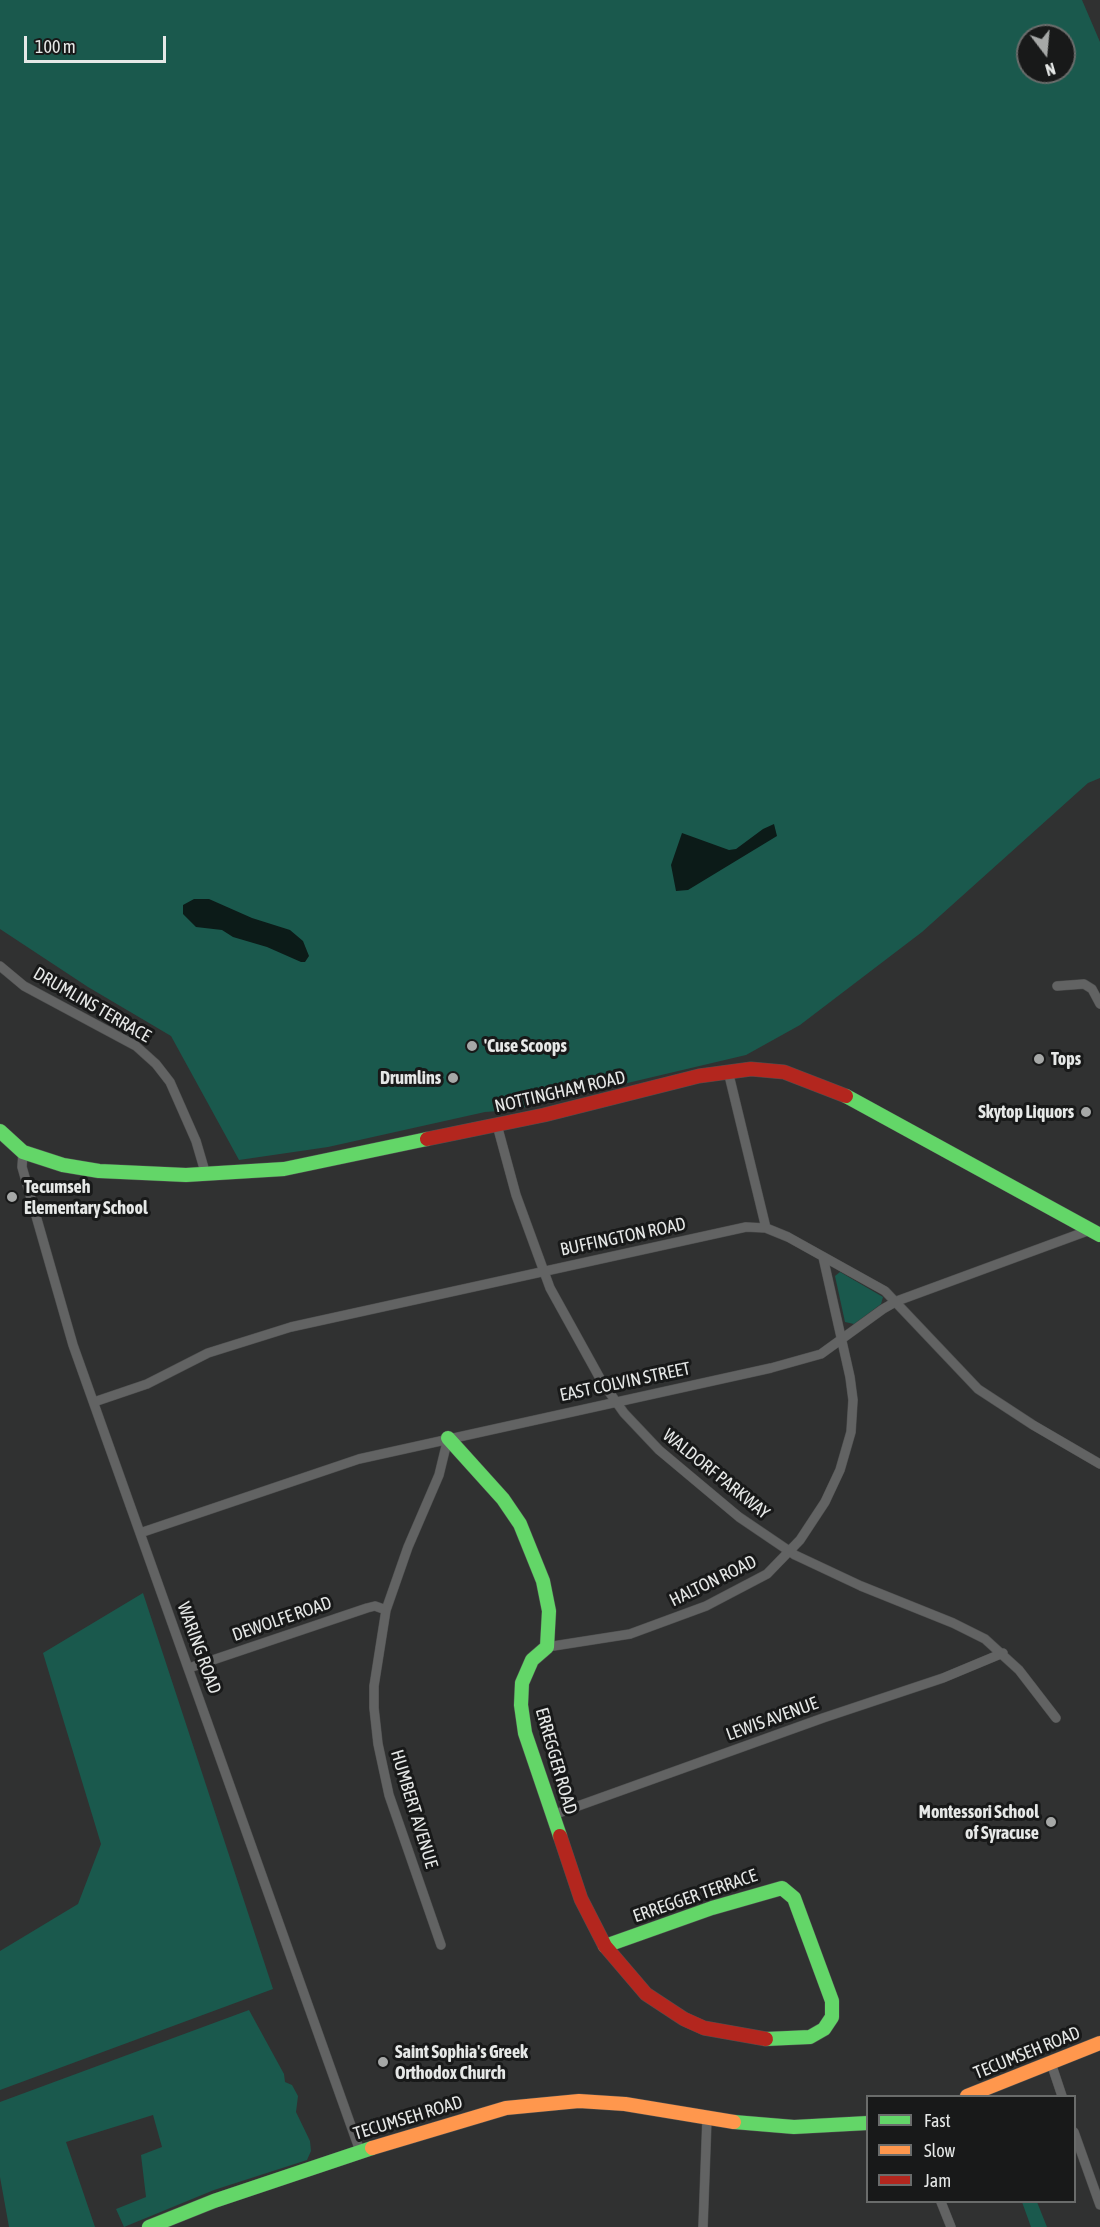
<!DOCTYPE html>
<style>
body{margin:0}
#map{position:relative;width:1100px;height:2227px;overflow:hidden;background:#303131;font-family:"Asap Condensed",sans-serif}
canvas{display:block}
.legend{position:absolute;left:866px;top:2095px;width:210px;height:108px;box-sizing:border-box;background:#181919;border:2px solid #6a6c6b;margin:0;padding:8px 10px;list-style:none;font-size:18px;color:#e6e8e7}
.legend li{display:flex;align-items:center;gap:12px;height:30px}
.legend b{width:30px;border:2px solid #6a6c6b}
.north{position:absolute;left:1016px;top:24px;width:60px;height:60px;box-sizing:border-box;background:#181919;border:2px solid #6a6c6b;border-radius:50%;rotate:164deg;font-size:16px;font-weight:700;line-height:24px;text-align:center;color:#e6e8e7}
.north::after{content:'';display:block;margin:auto;width:21px;height:27px;background:#a6a8a7;clip-path:polygon(50% 0,100% 100%,50% 72%,0 100%)}
.scale{position:absolute;left:24px;top:36px;width:142px;height:27px;box-sizing:border-box;border:3px solid #e6e8e7;border-top:0;padding-left:8px;font-size:18px;line-height:21px;white-space:nowrap;color:#e6e8e7;-webkit-text-stroke:4px #181919;paint-order:stroke}
</style>
<div id="map">
<canvas width="1100" height="2227"></canvas>
<ul class="legend">
<li><b style="height:8px;background:#63d668"></b>Fast</li>
<li><b style="height:8px;background:#ff974d"></b>Slow</li>
<li><b style="height:8px;background:#b3261e"></b>Jam</li>
</ul>
<div class="north">N</div>
<div class="scale">100 m</div>
</div>
<script>
const g = document.querySelector('canvas').getContext('2d');
g.lineJoin = 'round';
function fill(path, color) { g.fillStyle = color; g.fill(path, 'evenodd'); }
const toPath = rows => new Path2D(rows.map(r => 'M' + r).join(''));
function trace(path, color, width, dash) { g.strokeStyle = color; g.lineWidth = width; g.lineCap = dash ? 'butt' : 'round'; g.setLineDash(dash || []); g.stroke(path); }
function write(font, color, halo, rows, align = 'center') {
  g.font = font + ' "Asap Condensed",sans-serif'; g.lineWidth = 6; g.setLineDash([]); g.textBaseline = 'middle'; g.strokeStyle = halo; g.fillStyle = color; for (const [text, x, y, turn = 0] of rows) {
    g.save(); g.translate(x, y); g.rotate((+turn || 0) * Math.PI / 180); g.textAlign = isNaN(turn) ? turn : align; if (halo) g.strokeText(text, 0, 0); g.fillText(text, 0, 0); g.restore();
  }
}
const green = toPath([
 [0,0,1082,0,1100,42,1100,778,1088,783,922,932,800,1025,746,1055,513,1110,485,1112,328,1147,239,1160,171,1036,88,987,0,929],
 [1028,36,1064,36,1064,72,1028,72],
 [840,1272,883,1297,881,1304,854,1324,845,1322,835,1276],
 [143,1593,273,1989,0,2090,0,1951,78,1904,101,1844,43,1653],
 [249,2010,284,2074,285,2082,292,2085,298,2096,296,2112,310,2141,311,2151,307,2160,214,2190,124,2227,116,2209,146,2197,141,2155,162,2147,153,2115,66,2142,95,2227,9,2227,0,2177,0,2102],
 [1022,2202,1037,2202,1047,2227,1031,2227]
]);
const water = toPath([
 [774,824,777,836,688,890,676,891,671,865,682,833,729,850,736,849,763,829],
 [194,899,209,899,252,918,290,930,303,941,309,956,305,962,301,962,267,947,233,937,222,930,196,927,183,914,183,905]
]);
const street = toPath([
 [0,966,24,986,136,1046,156,1064,170,1082,196,1141,206,1175],
 [1057,986,1084,984,1092,989,1100,1004],
 [728,1071,766,1228],
 [497,1125,516,1195,550,1288,602,1382,624,1413,659,1450,739,1517,795,1555,861,1586,953,1623,985,1639,1019,1670,1056,1718],
 [23,1152,22,1167,73,1345,360,2151],
 [94,1402,147,1384,208,1353,291,1327,746,1227,766,1228,788,1237,885,1291,978,1389,1033,1425,1100,1464],
 [140,1533,359,1459,771,1368,821,1354,883,1309,897,1301,1090,1230],
 [547,1647,630,1634,706,1606,767,1574,800,1540,825,1502,840,1470,851,1432,853,1400,850,1377,823,1257],
 [189,1668,367,1608,375,1606,386,1610],
 [553,1815,823,1718,943,1678,1003,1653],
 [441,1945,389,1795,378,1744,374,1708,374,1686,386,1610,408,1547,439,1475,448,1438],
 [1051,2063,1062,2096],
 [1074,2132,1100,2205],
 [941,2202,951,2227],
 [703,2227,707,2118]
]);
const fast = toPath([
 [846,1096,1100,1235],
 [0,1131,23,1152,63,1165,99,1171,186,1175,284,1169,427,1139],
 [448,1438,503,1499,520,1524,543,1581,549,1611,547,1647,532,1660,522,1683,521,1705,525,1733,560,1836],
 [605,1946,712,1908,782,1888,794,1898,832,2001,832,2017,824,2029,810,2037,766,2039],
 [734,2122,794,2127,868,2123],
 [149,2227,214,2201,372,2148]
]);
const slow = toPath([
 [967,2096,1100,2043],
 [372,2148,506,2108,579,2101,625,2104,734,2122]
]);
const jam = toPath([
 [427,1139,544,1115,699,1076,751,1069,784,1072,846,1096],
 [560,1836,581,1899,605,1946,646,1994,684,2019,704,2028,766,2039]
]);
const markers = [
 [472,1046,6,"#a6a8a7"],
 [1039,1059,6,"#a6a8a7"],
 [453,1078,6,"#a6a8a7"],
 [1086,1112,6,"#a6a8a7"],
 [12,1197,6,"#a6a8a7"],
 [1051,1822,6,"#a6a8a7"],
 [383,2062,6,"#a6a8a7"]
];
const streetNames = [
 ["DRUMLINS TERRACE",92,1005,30],
 ["NOTTINGHAM ROAD",560,1092,-13],
 ["BUFFINGTON ROAD",623,1237,-12],
 ["EAST COLVIN STREET",625,1382,-12],
 ["WALDORF PARKWAY",716,1474,39],
 ["HALTON ROAD",713,1581,-26],
 ["DEWOLFE ROAD",282,1619,-19],
 ["WARING ROAD",199,1648,70],
 ["LEWIS AVENUE",772,1719,-20],
 ["ERREGGER ROAD",556,1761,74],
 ["HUMBERT AVENUE",414,1809,73],
 ["ERREGGER TERRACE",695,1896,-19],
 ["TECUMSEH ROAD",1027,2053,-22],
 ["TECUMSEH ROAD",408,2118,-17]
];
const poiNames = [
 ["'Cuse Scoops",484,1046],
 ["Tops",1051,1059],
 ["Drumlins",441,1078,"right"],
 ["Skytop Liquors",1074,1112,"right"],
 ["Tecumseh",24,1187],
 ["Elementary School",24,1208],
 ["Montessori School",1039,1812,"right"],
 ["of Syracuse",1039,1833,"right"],
 ["Saint Sophia's Greek",395,2052],
 ["Orthodox Church",395,2073]
];
fill(green, '#1a594d');
fill(water, '#0c1b18');
trace(street, '#4e4f4f', 10);
trace(fast, '#4e4f4f', 15);
trace(slow, '#4e4f4f', 15);
trace(jam, '#4e4f4f', 15);
trace(street, '#626363', 9);
trace(fast, '#63d668', 14);
trace(slow, '#ff974d', 14);
trace(jam, '#b3261e', 14);
for (const [x, y, r, color] of markers) { const dot = new Path2D(); dot.arc(x, y, r, 0, 2 * Math.PI); g.fillStyle = color; g.fill(dot); trace(dot, '#181919', 2); }
write('18px', '#e6e8e7', '#181919', streetNames);
write('bold 18px', '#e6e8e7', '#181919', poiNames, 'left');
</script>
